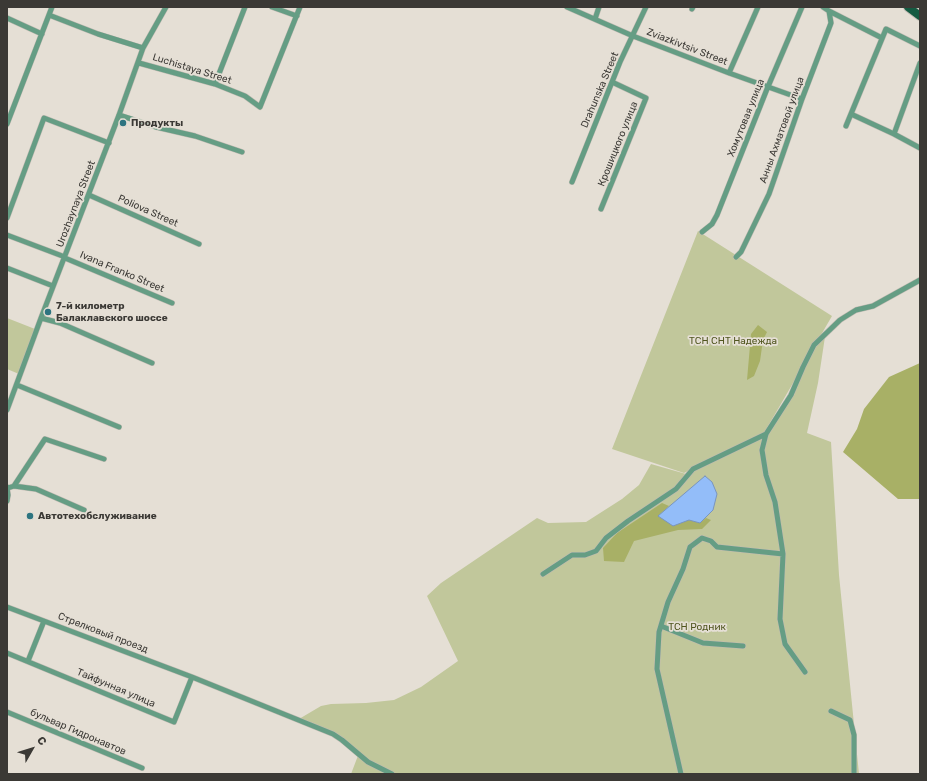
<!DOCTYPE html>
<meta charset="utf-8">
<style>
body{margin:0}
#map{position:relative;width:927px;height:781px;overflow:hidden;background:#e5dfd5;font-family:Rubik,sans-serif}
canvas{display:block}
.frame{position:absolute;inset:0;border:8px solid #3b3935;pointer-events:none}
.north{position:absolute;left:12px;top:729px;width:40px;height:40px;-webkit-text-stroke:3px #e5dfd5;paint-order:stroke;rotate:51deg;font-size:11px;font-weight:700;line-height:16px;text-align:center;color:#3b3935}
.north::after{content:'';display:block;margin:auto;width:14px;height:18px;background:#3b3935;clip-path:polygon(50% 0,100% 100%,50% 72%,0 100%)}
</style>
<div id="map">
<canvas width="927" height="781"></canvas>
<div class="frame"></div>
<div class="north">С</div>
</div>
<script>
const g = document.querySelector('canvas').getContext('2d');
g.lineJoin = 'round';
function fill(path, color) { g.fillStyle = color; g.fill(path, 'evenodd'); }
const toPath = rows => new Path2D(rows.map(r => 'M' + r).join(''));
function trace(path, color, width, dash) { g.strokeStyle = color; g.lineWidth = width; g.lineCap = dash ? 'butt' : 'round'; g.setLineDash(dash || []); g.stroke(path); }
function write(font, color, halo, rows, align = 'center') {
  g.font = font + ' Rubik,sans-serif'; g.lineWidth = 3.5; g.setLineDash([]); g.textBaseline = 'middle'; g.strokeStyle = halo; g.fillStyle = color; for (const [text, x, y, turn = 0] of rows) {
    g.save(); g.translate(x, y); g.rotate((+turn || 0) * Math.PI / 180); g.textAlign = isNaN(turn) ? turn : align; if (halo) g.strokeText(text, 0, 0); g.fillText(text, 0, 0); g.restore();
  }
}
const green = toPath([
 [698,231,832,316,764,433,684,473,612,449],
 [7,318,35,329,19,374,7,369],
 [826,330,818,383,807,433,831,442,839,575,859,774,351,774,359,753,336,734,299,719,321,706,331,704,366,703,394,700,421,687,458,661,427,596,441,583,537,518,548,523,586,522,622,499,639,485,651,464,686,474,763,437]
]);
const forest = toPath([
 [758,325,767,332,763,340,760,361,754,376,747,380,751,334],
 [920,363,920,499,898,499,843,452,857,429,864,409,889,377],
 [662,503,669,506,658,516,689,520,700,523,706,518,711,520,702,529,678,530,634,541,624,562,604,561,603,548,617,533]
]);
const water = toPath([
 [705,476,712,482,717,494,713,510,700,523,689,520,673,526,658,516,705,476]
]);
const street = toPath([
 [272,7,297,16],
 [567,7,633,36,729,73,802,99],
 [692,9,693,7],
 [829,11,882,38],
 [49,15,98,34,143,48],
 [7,18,42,34],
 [595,19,599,7],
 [139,63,215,84,245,96,260,107,300,7],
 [729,73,758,7],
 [215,84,245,7],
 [851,114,894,134,920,63],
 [119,115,156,127,195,136,242,152],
 [7,124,52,7],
 [846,126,886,29,920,46],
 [894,134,920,148],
 [572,182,620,62,646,7],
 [89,195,199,244],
 [601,209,646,98,612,82],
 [7,218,44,118,109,143],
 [702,232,712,224,717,215,767,89,802,7],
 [7,235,65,257],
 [736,257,741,252,769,194,802,99,831,23,829,11,823,7],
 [65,258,172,303],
 [7,268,53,286],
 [41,318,60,323,152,363],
 [17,385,119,427],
 [7,410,41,318,119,115,143,48,166,7],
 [14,486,36,489,84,510],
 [7,487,8,495,7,501],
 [8,488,14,486,45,439,104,459],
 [543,574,572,555,585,555,596,551,606,538,628,521,676,489,693,469,766,434],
 [7,607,192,677,333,734,342,740,368,762,392,774],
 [661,626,703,643,743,646],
 [7,653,174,722,192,677],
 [28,661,44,621],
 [805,672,785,644,780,619,783,554,775,502,766,475,762,450,766,434,791,395,803,367,814,345,840,320,856,310,873,306,920,280],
 [831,711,850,720,854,735,854,774],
 [7,712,142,768],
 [681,774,657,669,659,632,668,602,683,569,690,547,702,538,711,541,717,547,783,554]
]);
const primary = toPath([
 [908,7,920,16]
]);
const markers = [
 [123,123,4,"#2d7480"],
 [48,312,4,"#2d7480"],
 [30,516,4,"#2d7480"]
];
const streetNames = [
 ["Zviazkivtsiv Street",687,47,21],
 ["Luchistaya Street",192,69,17],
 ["Drahunska Street",600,90,-67],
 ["Хомутовая улица",746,118,-68],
 ["Анны Ахматовой улица",782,130,-70],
 ["Крошицкого улица",618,144,-68],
 ["Urozhaynaya Street",76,204,-69],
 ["Poliova Street",148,211,24],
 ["Ivana Franko Street",122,272,23],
 ["Стрелковый проезд",103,633,21],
 ["Тайфунная улица",116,688,23],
 ["бульвар Гидронавтов",78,732,23]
];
const poiNames = [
 ["Продукты",131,123],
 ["7-й километр",56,306],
 ["Балаклавского шоссе",56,318],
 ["Автотехобслуживание",38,516]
];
const parkNames = [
 ["ТСН СНТ Надежда",733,341],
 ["ТСН Родник",697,627]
];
fill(green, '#c1c79b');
fill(forest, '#a8b066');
fill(water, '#93bdf9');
trace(water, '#7995be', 1);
trace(street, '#c0bab2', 6);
trace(primary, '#c0bab2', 10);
trace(street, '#659d84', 5);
trace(primary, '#145b42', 8);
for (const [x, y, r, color] of markers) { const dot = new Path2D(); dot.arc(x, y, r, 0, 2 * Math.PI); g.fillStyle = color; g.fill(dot); trace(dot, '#e5dfd5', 1.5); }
write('10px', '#3b3935', '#e5dfd5', streetNames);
write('bold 10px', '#3b3935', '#e5dfd5', poiNames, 'left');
write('10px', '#50551f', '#e5dfd5', parkNames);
</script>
